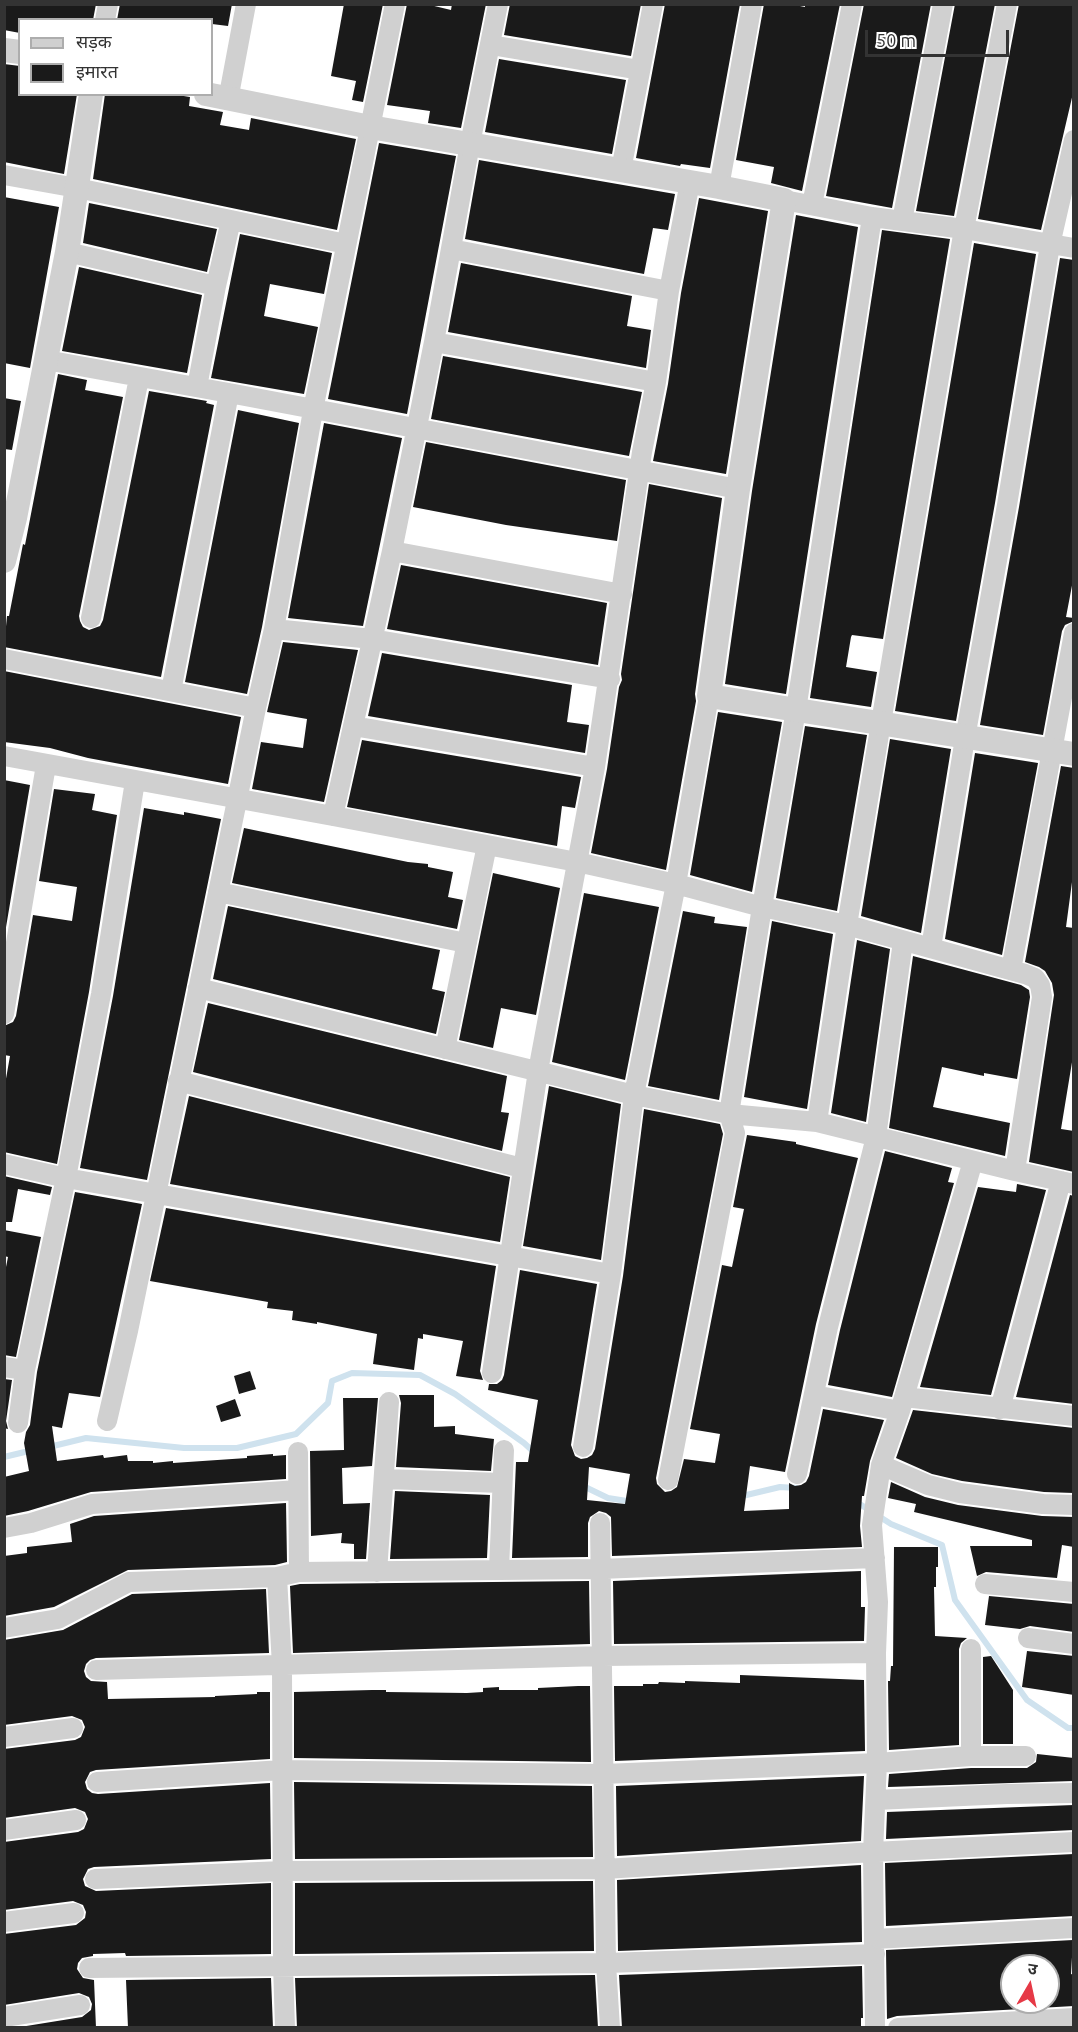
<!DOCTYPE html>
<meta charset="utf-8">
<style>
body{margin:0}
#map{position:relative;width:1078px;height:2032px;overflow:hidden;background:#fff;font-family:Ubuntu,"Noto Sans Devanagari",sans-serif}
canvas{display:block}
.frame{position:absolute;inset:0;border:6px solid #333;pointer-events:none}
.legend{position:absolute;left:18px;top:18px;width:195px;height:78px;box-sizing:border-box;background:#fff;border:2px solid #adadad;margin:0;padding:8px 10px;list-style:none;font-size:18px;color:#333}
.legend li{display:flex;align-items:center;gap:12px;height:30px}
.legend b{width:30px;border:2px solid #adadad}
.north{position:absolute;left:1000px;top:1954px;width:60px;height:60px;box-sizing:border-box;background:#fff;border:2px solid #adadad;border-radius:50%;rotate:9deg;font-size:16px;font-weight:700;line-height:24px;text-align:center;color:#333}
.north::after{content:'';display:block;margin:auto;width:21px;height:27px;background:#e63946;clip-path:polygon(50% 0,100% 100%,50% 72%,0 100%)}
.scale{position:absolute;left:865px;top:30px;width:144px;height:27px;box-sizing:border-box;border:3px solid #333;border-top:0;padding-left:8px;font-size:18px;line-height:21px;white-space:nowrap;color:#333;-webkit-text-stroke:4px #fff;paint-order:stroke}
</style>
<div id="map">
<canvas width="1078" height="2032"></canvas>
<div class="frame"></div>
<ul class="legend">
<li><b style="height:8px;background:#d0d0d0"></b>सड़क</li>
<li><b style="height:16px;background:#1a1a1a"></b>इमारत</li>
</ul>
<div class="north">उ</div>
<div class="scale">50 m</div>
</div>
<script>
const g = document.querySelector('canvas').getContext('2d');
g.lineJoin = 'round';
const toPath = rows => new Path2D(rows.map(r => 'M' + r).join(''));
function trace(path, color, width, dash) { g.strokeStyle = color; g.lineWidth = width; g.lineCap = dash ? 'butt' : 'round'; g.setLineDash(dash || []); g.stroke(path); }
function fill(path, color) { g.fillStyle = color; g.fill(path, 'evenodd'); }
const stream = toPath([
 [49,1447,86,1438,184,1448,237,1448,296,1434,328,1403,332,1381,352,1373,420,1375,455,1394,524,1443,536,1454],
 [4,1457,33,1450],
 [581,1485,608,1498,633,1502],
 [738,1497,780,1487,796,1488],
 [855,1501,891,1524,942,1545,955,1600,1027,1700,1068,1728,1074,1728]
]);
const building = toPath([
 [4,4,96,4,93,20,20,20,20,33,4,30],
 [120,4,232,4,228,26,212,24,212,20,117,20],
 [344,4,383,4,363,102,352,100,356,81,331,76],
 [407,4,426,4,451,10,452,4,486,4,461,128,428,123,430,111,387,105],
 [510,4,641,4,631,56,504,35],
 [665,4,740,4,710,168,681,164,680,166,636,158],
 [764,4,790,4,805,7,805,4,840,4,802,191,771,183,774,167,736,160],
 [864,4,931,4,892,208,826,196],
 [955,4,995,4,954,216,916,211],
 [1019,4,1074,4,1074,89,1041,230,978,219],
 [499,59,626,80,612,154,485,132],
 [4,64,20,66,20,94,77,94,64,174,4,162],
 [105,94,171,94,190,97,189,106,223,112,220,125,249,130,251,118,356,139,337,230,93,179],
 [379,143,456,156,407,414,328,399],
 [479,160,675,194,668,230,653,228,644,274,465,239],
 [4,197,59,207,30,368,4,363],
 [699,198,768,211,726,474,653,461,668,384,681,293],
 [89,203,217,229,207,272,83,243],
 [796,215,858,227,786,694,725,684,752,491],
 [882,230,950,239,883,639,852,635,851,637,846,667,877,672,871,707,810,698],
 [240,234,332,253,324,294,270,284,264,316,318,327,304,394,211,378],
 [974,243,1036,254,995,503,956,721,895,711],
 [1060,258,1074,260,1074,575,1066,617,1074,618,1074,621,1065,625,1062,631,1043,735,980,725,1019,507],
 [461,263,632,296,627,326,651,330,646,368,448,332],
 [79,267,202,295,187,373,62,351],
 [443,356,642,392,629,456,431,419],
 [58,374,87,380,85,390,123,397,79,616,80,621,83,627,89,630,100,626,103,620,149,391,207,401,206,403,214,405,161,677,4,647,7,616,9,616,23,544,25,545],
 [4,398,21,401,12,450,4,449],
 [238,410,299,423,262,627,247,694,185,682],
 [324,423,402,438,363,626,288,618],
 [426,442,626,480,617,541,506,525,413,507],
 [649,484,722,498,695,694,696,701,666,870,591,853,607,769,619,687,622,680,621,674],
 [401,565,607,603,598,665,387,629],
 [283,642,358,650,324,802,252,789,261,742,303,748,307,719,267,712],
 [382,653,572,685,567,722,589,725,585,753,368,716],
 [4,671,241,717,228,784,88,758,50,748,4,742],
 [718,712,782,722,752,892,690,875],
 [805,726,867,735,837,911,776,898],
 [890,739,951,749,921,933,861,916],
 [362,740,581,777,575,808,562,806,557,846,347,807],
 [975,753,1038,763,1002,955,945,939],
 [1061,766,1074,768,1074,867,1066,927,1074,928,1074,1050,1061,1129,1074,1131,1074,1172,1029,1162,1054,995,1052,983,1045,971,1039,967,1025,962],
 [4,780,30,785,4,939],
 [54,789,95,794,92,810,117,815,89,992,57,1164,4,1152,4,1090,10,1056,4,1055,4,1026,13,1022,16,1016,33,915,72,921,77,887,39,881],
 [144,808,184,815,184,812,221,819,147,1180,80,1168,113,996],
 [244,828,408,862,428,864,428,867,453,872,448,897,463,900,457,929,232,883],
 [493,873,560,888,536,1015,501,1008,493,1048,459,1040],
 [584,893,659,907,625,1080,552,1062],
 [228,906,440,950,432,989,445,992,436,1034,213,979],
 [683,911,715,917,714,923,747,927,719,1100,648,1086],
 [772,921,833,934,807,1109,744,1097],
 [857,940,890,949,866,1122,831,1113],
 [913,956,1021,985,1029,990,1030,997,1017,1079,984,1073,984,1076,942,1067,933,1107,1010,1123,1005,1156,889,1128],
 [208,1003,507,1076,501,1112,509,1113,502,1151,193,1072],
 [549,1086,621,1104,601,1260,523,1246],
 [189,1096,510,1177,500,1242,170,1184],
 [644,1109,720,1124,723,1134,656,1478,657,1484,665,1492,671,1491,677,1487,684,1459,715,1463,720,1434,690,1429,722,1265,732,1267,744,1209,733,1207,747,1135,796,1142,796,1144,858,1158,816,1324,785,1472,750,1466,744,1511,789,1509,789,1483,795,1486,801,1485,806,1482,809,1476,823,1409,884,1420,870,1461,864,1496,862,1496,860,1526,862,1547,612,1556,611,1517,606,1513,599,1511,590,1517,588,1523,588,1557,512,1558,516,1462,528,1462,538,1400,488,1390,489,1384,497,1384,502,1380,504,1375,520,1270,597,1284,571,1445,575,1456,581,1459,587,1458,592,1455,595,1449,623,1276],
 [589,1467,630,1474,625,1504,587,1500],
 [885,1151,952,1168,948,1182,954,1183,892,1397,828,1385,840,1330],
 [4,1176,52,1187,50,1195,18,1189,12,1222,4,1222],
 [1017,1184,1046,1190,991,1395,920,1387,978,1187,1016,1192],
 [75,1192,142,1204,100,1397,69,1393,62,1428,52,1426,57,1461,103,1455,104,1458,127,1455,128,1461,153,1461,153,1463,173,1461,173,1463,247,1458,247,1456,273,1454,273,1456,286,1455,286,1479,91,1492,28,1511,4,1516,4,1477,29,1471,24,1443,26,1432,30,1425,37,1372],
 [1070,1195,1074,1196,1074,1404,1016,1397],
 [166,1208,496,1266,480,1371,483,1380,456,1376,463,1341,423,1334,423,1339,418,1338,414,1370,373,1364,377,1334,317,1322,317,1324,292,1320,293,1311,267,1308,268,1302,150,1281],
 [4,1230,41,1237,16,1357,4,1355,4,1277,8,1257,4,1256],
 [250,1371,256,1389,239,1394,234,1376],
 [4,1379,12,1380,6,1421,8,1429,4,1428],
 [399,1395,434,1395,434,1427,455,1426,455,1434,494,1439,491,1471,396,1467,401,1403],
 [343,1398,378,1398,372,1466,342,1468,343,1504,370,1503,366,1559,354,1559,354,1544,341,1543,342,1533,311,1536,310,1451,344,1450],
 [235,1399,241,1416,221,1422,216,1406],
 [913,1410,1074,1428,1074,1493,1044,1492,962,1481,932,1474,896,1458],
 [891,1482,925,1497,958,1505,1042,1516,1074,1517,1074,1547,1062,1545,1057,1578,986,1572,977,1576,970,1546,1032,1546,1032,1540,914,1512,916,1504,888,1498],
 [395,1491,490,1495,487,1558,390,1559],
 [286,1503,287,1562,275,1565,128,1570,54,1607,4,1616,4,1556,27,1553,27,1547,72,1542,70,1524,94,1516],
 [894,1547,938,1547,938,1567,936,1567,936,1587,934,1587,935,1636,967,1638,961,1643,959,1649,959,1745,889,1750,888,1681,890,1681,891,1666,893,1666],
 [861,1571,861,1607,865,1607,864,1641,614,1644,613,1581],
 [589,1581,590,1644,293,1653,290,1586,300,1584],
 [266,1589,269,1653,96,1658,90,1660,86,1664,84,1671,86,1677,91,1681,107,1682,108,1699,215,1697,215,1696,257,1694,257,1692,270,1692,270,1759,96,1770,90,1772,85,1782,87,1789,92,1793,98,1794,270,1783,271,1859,94,1867,88,1869,83,1879,85,1886,96,1891,271,1883,271,1954,126,1956,125,1953,93,1954,93,1956,82,1958,78,1963,77,1969,83,1978,94,1980,96,2028,14,2028,82,2017,91,2010,92,2004,89,1997,79,1993,4,2005,4,1934,76,1925,85,1918,86,1912,83,1905,73,1901,4,1910,4,1842,78,1832,84,1829,88,1819,85,1812,75,1808,4,1818,4,1749,75,1740,81,1737,85,1727,82,1720,72,1716,4,1725,4,1640,63,1630,132,1594],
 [989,1596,1074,1604,1074,1632,1030,1626,1020,1629,985,1625],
 [1027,1651,1074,1656,1074,1695,1022,1687],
 [991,1656,1013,1690,1013,1744,983,1744,983,1657],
 [740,1675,864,1680,865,1751,615,1761,614,1686,643,1686,643,1684,658,1684,659,1682,685,1683,685,1681,740,1683],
 [578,1686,590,1686,591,1762,294,1758,294,1692,372,1690,386,1690,386,1692,467,1693,483,1692,483,1688,499,1687,499,1690,538,1690,538,1688],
 [1037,1754,1074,1758,1073,1781,888,1787,889,1774,971,1768,1027,1768,1036,1762],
 [864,1776,861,1841,617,1856,616,1786],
 [294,1782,592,1786,593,1857,295,1859],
 [1074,1805,1074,1830,886,1839,887,1812],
 [1074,1854,1074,1916,886,1926,885,1863],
 [861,1865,862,1942,618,1951,617,1880],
 [593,1881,594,1951,295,1954,295,1883],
 [1073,1940,1071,1974,1074,1975,1074,2006,897,2016,887,2019,886,1950],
 [1012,1966,1048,1966,1048,2002,1012,2002],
 [862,1966,863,2018,861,2018,861,2028,622,2028,619,1975],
 [595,1975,598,2028,297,2028,295,1978],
 [271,1978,273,2028,128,2028,126,1980]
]);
const minor = toPath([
 [105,20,108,4],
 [491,45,640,70],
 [228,100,246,4],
 [621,170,653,4],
 [4,175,77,188,346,244],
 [719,187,752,4],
 [784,200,872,217,964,229,1074,248],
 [812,205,852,4],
 [902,221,943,4],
 [451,249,669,291],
 [67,252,216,286],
 [434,342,656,382],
 [46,360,229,393,738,489],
 [197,387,216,286,231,220],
 [392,551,622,594],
 [91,618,139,378],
 [274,629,372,639,610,679],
 [4,659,256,708],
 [171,691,229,393],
 [353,726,595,767],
 [4,756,333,816,577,862,676,884,762,907,847,925,1025,974,1035,978,1040,985,1042,997,1015,1171,1074,1184],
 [333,816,392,551,434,342,470,144,498,4],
 [218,892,466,943],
 [931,948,965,738,1007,505,1050,245,1074,140],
 [1011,970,1074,633],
 [198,988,634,1095,729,1114,817,1122,1015,1171],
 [4,1014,46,765],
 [445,1049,487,845],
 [178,1081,522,1168],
 [817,1122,847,925,964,229,1007,4],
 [4,1164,66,1178,611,1274],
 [4,1367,25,1370],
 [492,1373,538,1071,595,767,642,452,656,382,669,291,690,182],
 [814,1395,900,1411],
 [904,1397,1074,1416],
 [1000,1409,1061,1181],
 [107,1421,128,1331,256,708,274,629,314,405,395,4],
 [18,1423,25,1370,66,1178,101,994,135,781],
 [583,1447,611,1274,634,1095,676,884,709,696],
 [298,1452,299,1572],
 [881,1465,928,1485,960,1493,1043,1504,1074,1505],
 [797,1474,828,1327,876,1137,903,941],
 [384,1479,502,1483],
 [668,1480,735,1133,729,1114,762,907,796,710,872,217],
 [600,1523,606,1963,610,2028],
 [4,1528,31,1523,92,1504,298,1490],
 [499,1570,504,1450],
 [377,1572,389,1402],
 [277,1577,282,1666,283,1965,285,2028],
 [985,1584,1074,1592],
 [4,1628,58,1619,129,1582,277,1577,299,1572,600,1569,875,1558],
 [1028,1638,1074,1644],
 [96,1670,602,1656,876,1653],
 [4,1737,73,1728],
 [971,1756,971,1649],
 [97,1782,282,1770,603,1774,877,1763,971,1756,1026,1756],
 [876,1800,1007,1794,1074,1793],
 [4,1830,76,1820],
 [95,1879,282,1871,605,1869,873,1852,1074,1842],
 [4,1922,74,1913],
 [875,1939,1074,1928],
 [89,1968,606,1963,875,1954],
 [4,2017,80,2005],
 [875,2028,873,1852,877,1763,876,1653,878,1602,872,1525,881,1465,900,1411,973,1161],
 [898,2028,1074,2018]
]);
const tertiary = toPath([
 [4,50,20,52],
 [206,94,370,127,719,187,784,200,738,489,709,696,1074,754],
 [4,561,15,518,67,252,91,94]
]);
trace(stream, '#cfe2ee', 6);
fill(building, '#1a1a1a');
trace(minor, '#d0d0d0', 20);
trace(tertiary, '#d0d0d0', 24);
</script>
